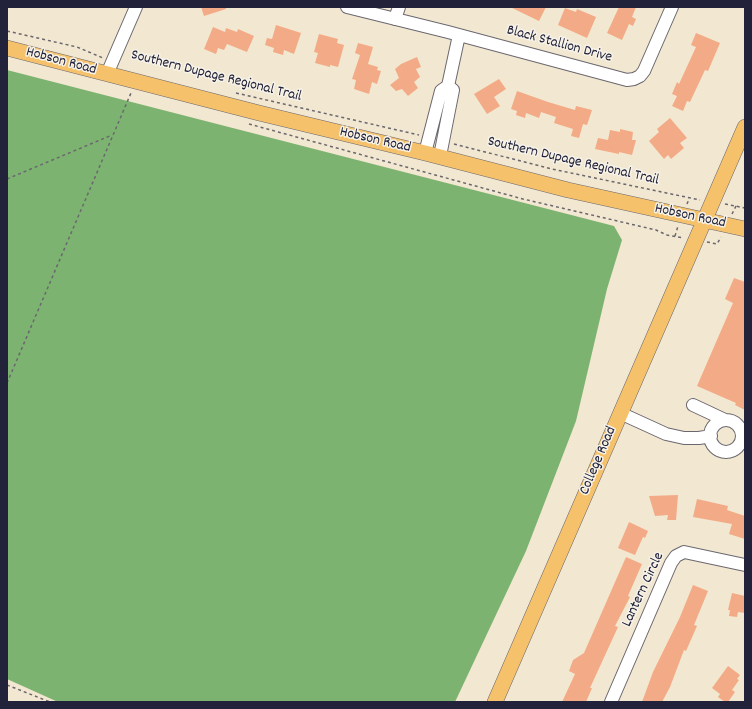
<!DOCTYPE html>
<style>
body{margin:0}
#map{position:relative;width:752px;height:709px;overflow:hidden;background:#f2e7d0;font-family:Dekko,sans-serif}
canvas{display:block}
.frame{position:absolute;inset:0;border:8px solid #22223b;pointer-events:none}
</style>
<div id="map">
<canvas width="752" height="709"></canvas>
<div class="frame"></div>
</div>
<script>
const g = document.querySelector('canvas').getContext('2d');
g.lineJoin = 'round';
function fill(path, color) { g.fillStyle = color; g.fill(path, 'evenodd'); }
const toPath = rows => new Path2D(rows.map(r => 'M' + r).join(''));
function trace(path, color, width, dash) { g.strokeStyle = color; g.lineWidth = width; g.lineCap = dash ? 'butt' : 'round'; g.setLineDash(dash || []); g.stroke(path); }
function write(font, color, halo, rows, align = 'center') {
  g.font = font + ' Dekko,sans-serif'; g.lineWidth = 3; g.setLineDash([]); g.textBaseline = 'middle'; g.strokeStyle = halo; g.fillStyle = color; for (const [text, x, y, turn = 0] of rows) {
    g.save(); g.translate(x, y); g.rotate((+turn || 0) * Math.PI / 180); g.textAlign = isNaN(turn) ? turn : align; if (halo) g.strokeText(text, 0, 0); g.fillText(text, 0, 0); g.restore();
  }
}
const forest = toPath([
 [7,70,614,226,622,240,607,289,576,421,526,551,455,702,58,702,7,679]
]);
const building = toPath([
 [201,7,226,7,226,9,204,16],
 [510,7,546,7,539,21],
 [619,7,636,7,632,17,636,19,633,26,629,24,622,40,607,33],
 [565,8,576,12,577,9,596,17,587,38,558,25],
 [276,25,301,33,294,54,284,50,283,55,273,52,274,48,265,45,267,38,272,39],
 [213,27,225,32,226,28,237,32,238,29,254,36,247,52,227,44,224,50,218,48,216,54,204,49],
 [696,33,720,43,708,71,705,70,690,102,687,101,683,111,672,106,677,96,672,94,677,82,679,84,696,47,691,45],
 [319,34,338,39,337,43,344,45,338,67,330,65,330,67,315,63,318,53,314,52],
 [358,43,373,47,368,64,378,67,377,70,381,71,377,84,372,82,369,94,354,89,356,80,352,79,360,55,355,53],
 [417,57,421,67,416,69,420,77,414,82,418,88,408,96,402,89,396,91,390,85,399,78,395,69,401,64],
 [499,79,506,89,494,97,500,106,487,114,474,94],
 [517,91,548,102,575,110,576,106,592,110,587,125,583,124,579,138,571,136,573,129,554,123,556,117,541,112,539,118,526,113,525,118,516,115,517,111,511,109],
 [670,118,687,138,680,143,684,148,671,159,668,155,664,159,649,141,659,132,657,129],
 [620,129,633,132,632,140,636,140,632,155,619,152,619,154,595,149,598,138,608,140,610,130,620,132],
 [734,278,745,282,745,410,735,405,736,403,697,386,733,303,725,299],
 [678,495,676,520,667,520,668,515,655,516,649,496],
 [697,499,728,506,727,510,745,516,745,539,729,534,732,524,693,517],
 [629,522,648,531,645,538,643,537,635,555,618,548],
 [626,557,642,564,628,596,630,597,615,626,618,627,590,688,592,688,586,702,562,702,575,674,569,671,573,660,584,653],
 [693,585,708,591,694,625,697,626,686,651,684,650,670,687,662,702,642,702,653,672,680,617],
 [732,593,745,596,745,613,738,612,737,617,729,616,730,610,728,610],
 [728,666,740,675,737,679,739,680,732,690,735,692,728,702,725,702,718,697,720,694,712,688]
]);
const path = toPath([
 [7,31,77,47,103,58],
 [236,93,419,135],
 [249,124,523,199,656,230,667,235,684,238],
 [454,144,552,169,700,200],
 [7,179,112,135],
 [687,204,689,199],
 [725,204,745,208],
 [732,214,736,206],
 [675,236,678,226],
 [707,242,717,244,721,237],
 [7,383,131,93],
 [7,685,50,702]
]);
const minor = toPath([
 [347,7,448,32,627,80,634,79,640,76,644,71,672,7],
 [395,19,399,7],
 [107,74,136,7],
 [425,153,441,91,448,86,459,35],
 [440,156,453,90,448,86],
 [693,405,725,420],
 [620,413,666,434,684,438,699,438,711,436],
 '710 436a16 16 0 1 1 32 0a16 16 0 1 1-32 0Z',
 [611,702,671,563,676,556,684,552,745,565]
]);
const major = toPath([
 [7,48,259,113,425,153,568,190,745,229],
 [495,702,745,127]
]);
const streetNames = [
 ["Black Stallion Drive",559,45,15],
 ["Hobson Road",61,62,15],
 ["Southern Dupage Regional Trail",216,77,14],
 ["Hobson Road",375,141,13],
 ["Southern Dupage Regional Trail",573,162,13],
 ["Hobson Road",690,217,12],
 ["College Road",599,461,-67],
 ["Lantern Circle",644,590,-65]
];
fill(forest, '#7db370');
fill(building, '#f3ab87');
trace(minor, '#6b676f', 14);
trace(major, '#6b676f', 16);
trace(path, '#6b676f', 1.5, [3, 3]);
trace(minor, '#fff', 12);
trace(major, '#f5c16b', 15);
write('15px', '#22223b', '#f7f3e8', streetNames);
</script>
